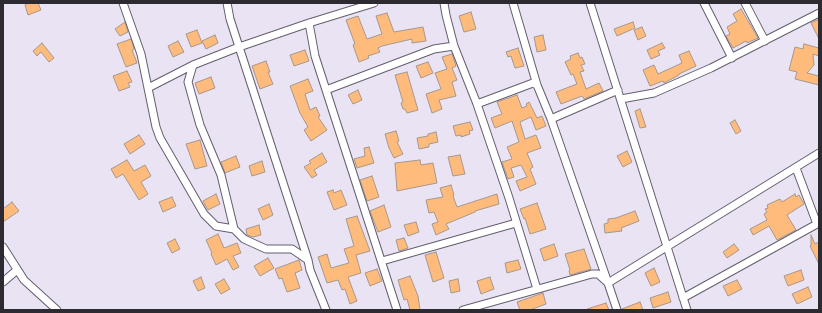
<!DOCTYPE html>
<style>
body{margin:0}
#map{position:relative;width:822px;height:313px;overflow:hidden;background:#eae3f4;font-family:"Playfair Display",serif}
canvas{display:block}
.frame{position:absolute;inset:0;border:4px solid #2d2b31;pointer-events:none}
</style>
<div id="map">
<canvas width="822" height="313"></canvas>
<div class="frame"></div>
</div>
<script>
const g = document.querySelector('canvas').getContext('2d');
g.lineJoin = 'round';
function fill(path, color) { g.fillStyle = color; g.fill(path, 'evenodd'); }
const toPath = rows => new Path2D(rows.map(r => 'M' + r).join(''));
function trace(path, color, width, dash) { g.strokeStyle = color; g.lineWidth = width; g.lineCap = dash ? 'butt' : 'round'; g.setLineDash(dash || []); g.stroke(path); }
const building = toPath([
 [29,3,38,3,41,10,28,15,25,5,29,3],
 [741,9,758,38,747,43,746,41,733,48,726,36,730,34,727,27,737,21,733,14,741,9],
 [471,12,476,29,464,32,459,16,471,12],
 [387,13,394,32,423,27,426,41,412,43,412,39,382,46,378,48,380,52,368,56,369,58,359,62,353,45,355,44,346,20,358,16,367,39,382,34,376,16,387,13],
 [819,19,819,39,811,23,819,19],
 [125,22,128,32,120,36,115,29,125,22],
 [633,22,635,28,617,36,614,29,633,22],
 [642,27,646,36,638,40,634,30,642,27],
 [197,30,202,43,191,47,186,34,197,30],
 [215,35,218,43,206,49,202,41,215,35],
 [543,35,546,50,537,52,534,37,543,35],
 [131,39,134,49,132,50,137,63,126,67,117,44,131,39],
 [178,41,184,52,173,57,168,46,178,41],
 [42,43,54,58,49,62,41,52,37,56,33,51,42,43],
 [662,43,665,48,658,51,660,55,651,59,647,50,662,43],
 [804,44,819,48,819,56,813,54,814,65,807,73,819,76,819,85,795,79,797,72,789,70,795,47,803,49,804,44],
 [518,48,524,66,515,68,511,56,508,57,506,52,518,48],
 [305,50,309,61,294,66,290,55,305,50],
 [689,51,696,66,679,74,679,75,664,83,663,81,650,86,643,70,654,65,658,74,682,63,679,55,689,51],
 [578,53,580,58,582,57,585,64,581,65,584,71,580,72,586,89,599,83,603,91,584,99,582,96,561,104,556,92,577,84,573,74,571,75,565,62,571,59,570,56,578,53],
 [452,54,456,66,452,68,457,80,452,82,456,96,439,100,442,109,432,113,426,94,441,89,435,73,447,69,442,57,452,54],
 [266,61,270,72,268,72,273,84,260,89,252,66,266,61],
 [428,62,433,73,421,78,416,66,428,62],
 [127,71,132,82,128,83,130,87,119,91,113,76,127,71],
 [407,72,418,110,407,113,405,109,403,109,401,103,403,102,395,75,407,72],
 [211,77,215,88,199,94,195,83,211,77],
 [308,79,313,91,305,94,310,110,316,107,320,116,318,117,327,130,311,141,304,130,308,127,300,113,290,86,308,79],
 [358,90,362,100,353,104,348,95,358,90],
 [517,95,522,108,527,106,526,104,529,102,537,118,542,116,546,126,536,130,531,117,520,122,525,139,536,135,541,148,527,153,533,167,530,169,536,184,520,191,516,181,527,177,521,165,511,168,514,177,508,179,502,162,512,159,507,147,519,142,512,121,495,128,491,118,502,114,497,102,517,95],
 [640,109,646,127,640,128,635,111,640,109],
 [735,120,741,131,736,134,730,123,735,120],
 [470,122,473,130,469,131,470,134,461,137,461,135,456,136,453,126,470,122],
 [396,131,399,141,397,142,403,154,394,158,389,148,385,134,396,131],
 [436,132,438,142,429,144,429,147,419,149,417,138,428,136,428,134,436,132],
 [139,135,145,144,130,154,124,144,139,135],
 [200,140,207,166,195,169,186,144,200,140],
 [369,147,374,163,357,168,354,159,365,156,364,148,369,147],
 [627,151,632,162,623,167,617,156,627,151],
 [322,153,327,162,314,170,317,175,312,178,304,167,311,163,309,161,322,153],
 [460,155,465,174,453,176,448,157,460,155],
 [236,156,240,167,225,173,221,162,236,156],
 [127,160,134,171,145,165,151,176,141,182,148,194,139,200,123,174,116,178,111,169,127,160],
 [420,160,421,165,433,163,437,183,397,191,395,163,420,160],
 [262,161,265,172,252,176,249,166,262,161],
 [372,176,379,197,367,201,360,180,372,176],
 [451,185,454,195,453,196,457,207,497,194,499,204,475,211,475,212,446,224,449,229,436,235,432,224,438,222,434,212,429,213,426,200,443,197,440,188,451,185],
 [333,190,334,193,341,190,347,205,334,210,327,192,333,190],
 [216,194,220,204,208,210,203,201,216,194],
 [795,194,796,197,799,195,804,204,787,215,796,230,777,240,769,226,753,235,750,229,767,220,764,214,767,212,765,209,768,208,767,205,780,199,782,202,795,194],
 [172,197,176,206,163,212,159,202,172,197],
 [12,202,19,211,3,222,3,209,12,202],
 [537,203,546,229,530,234,525,218,524,219,520,209,537,203],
 [269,204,273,215,263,220,258,209,269,204],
 [384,205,391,227,378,232,370,211,384,205],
 [635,211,639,221,621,228,622,231,605,233,604,224,608,223,608,219,616,218,635,211],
 [357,216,370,251,356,255,361,273,348,277,357,301,350,304,345,289,342,290,338,280,327,283,318,257,327,254,331,268,349,263,344,249,354,246,346,219,357,216],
 [416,222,419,232,408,236,404,225,416,222],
 [259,225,261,235,253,237,247,235,246,229,259,225],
 [218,234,224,248,237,243,241,253,233,256,239,267,233,270,227,259,216,265,211,254,212,253,206,240,218,234],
 [811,235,815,244,819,242,819,264,810,246,811,246,811,235],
 [404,238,408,248,399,251,396,240,404,238],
 [175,239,180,249,172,253,167,243,175,239],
 [554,244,558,256,544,261,540,249,554,244],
 [734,244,739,250,727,258,723,252,734,244],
 [584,249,591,269,570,275,569,271,570,270,565,254,584,249],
 [436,252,444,278,433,282,425,255,436,252],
 [268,258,274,268,260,276,254,266,268,258],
 [299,260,302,270,295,273,300,288,287,292,282,278,279,279,275,269,299,260],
 [518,260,521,269,507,273,505,263,518,260],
 [654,268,660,282,651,286,645,273,654,268],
 [377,269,382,281,370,286,365,273,377,269],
 [801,270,804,280,788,286,784,276,801,270],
 [410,276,418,296,420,310,410,310,407,299,404,300,398,280,410,276],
 [201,277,205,288,198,291,193,281,201,277],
 [490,277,494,289,481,294,477,281,490,277],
 [224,279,230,289,221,294,215,284,224,279],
 [458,279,460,291,451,293,449,281,458,279],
 [737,280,742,289,728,296,723,286,737,280],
 [808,287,812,297,797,304,792,294,808,287],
 [668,292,671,302,653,308,650,298,668,292],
 [543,293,546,304,530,310,520,310,517,302,543,293],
 [640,302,643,310,622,310,622,309,640,302],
 [606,303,609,310,587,310,587,309,606,303]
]);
const minor = toPath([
 [123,3,141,54,156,127,160,138,204,214,216,226,234,229,244,239,266,249,292,249,308,260,310,270,326,310],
 [227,3,230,19,308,260],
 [444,3,446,15,454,46],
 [513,3,537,85],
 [590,3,687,310],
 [704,3,732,58],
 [745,3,765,41],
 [309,23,315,56,326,90,434,49,454,46,477,104,509,198,537,289],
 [193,65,188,82,200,125,221,175,234,229],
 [148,88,193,65,239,47,309,23,374,3],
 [326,90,397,310],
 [621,99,654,93,711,68,819,13],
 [477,104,533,83,537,85,551,119,608,283,819,153],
 [551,119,618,90],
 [3,247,24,280,57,310],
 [382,261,516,223],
 [3,282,17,270],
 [683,298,817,224,796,168],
 [463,310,592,274,598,274,608,283,617,310]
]);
fill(building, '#ffbb7c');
trace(building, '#a6978b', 1);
trace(minor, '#645e6d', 9);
trace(minor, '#fff', 7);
</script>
